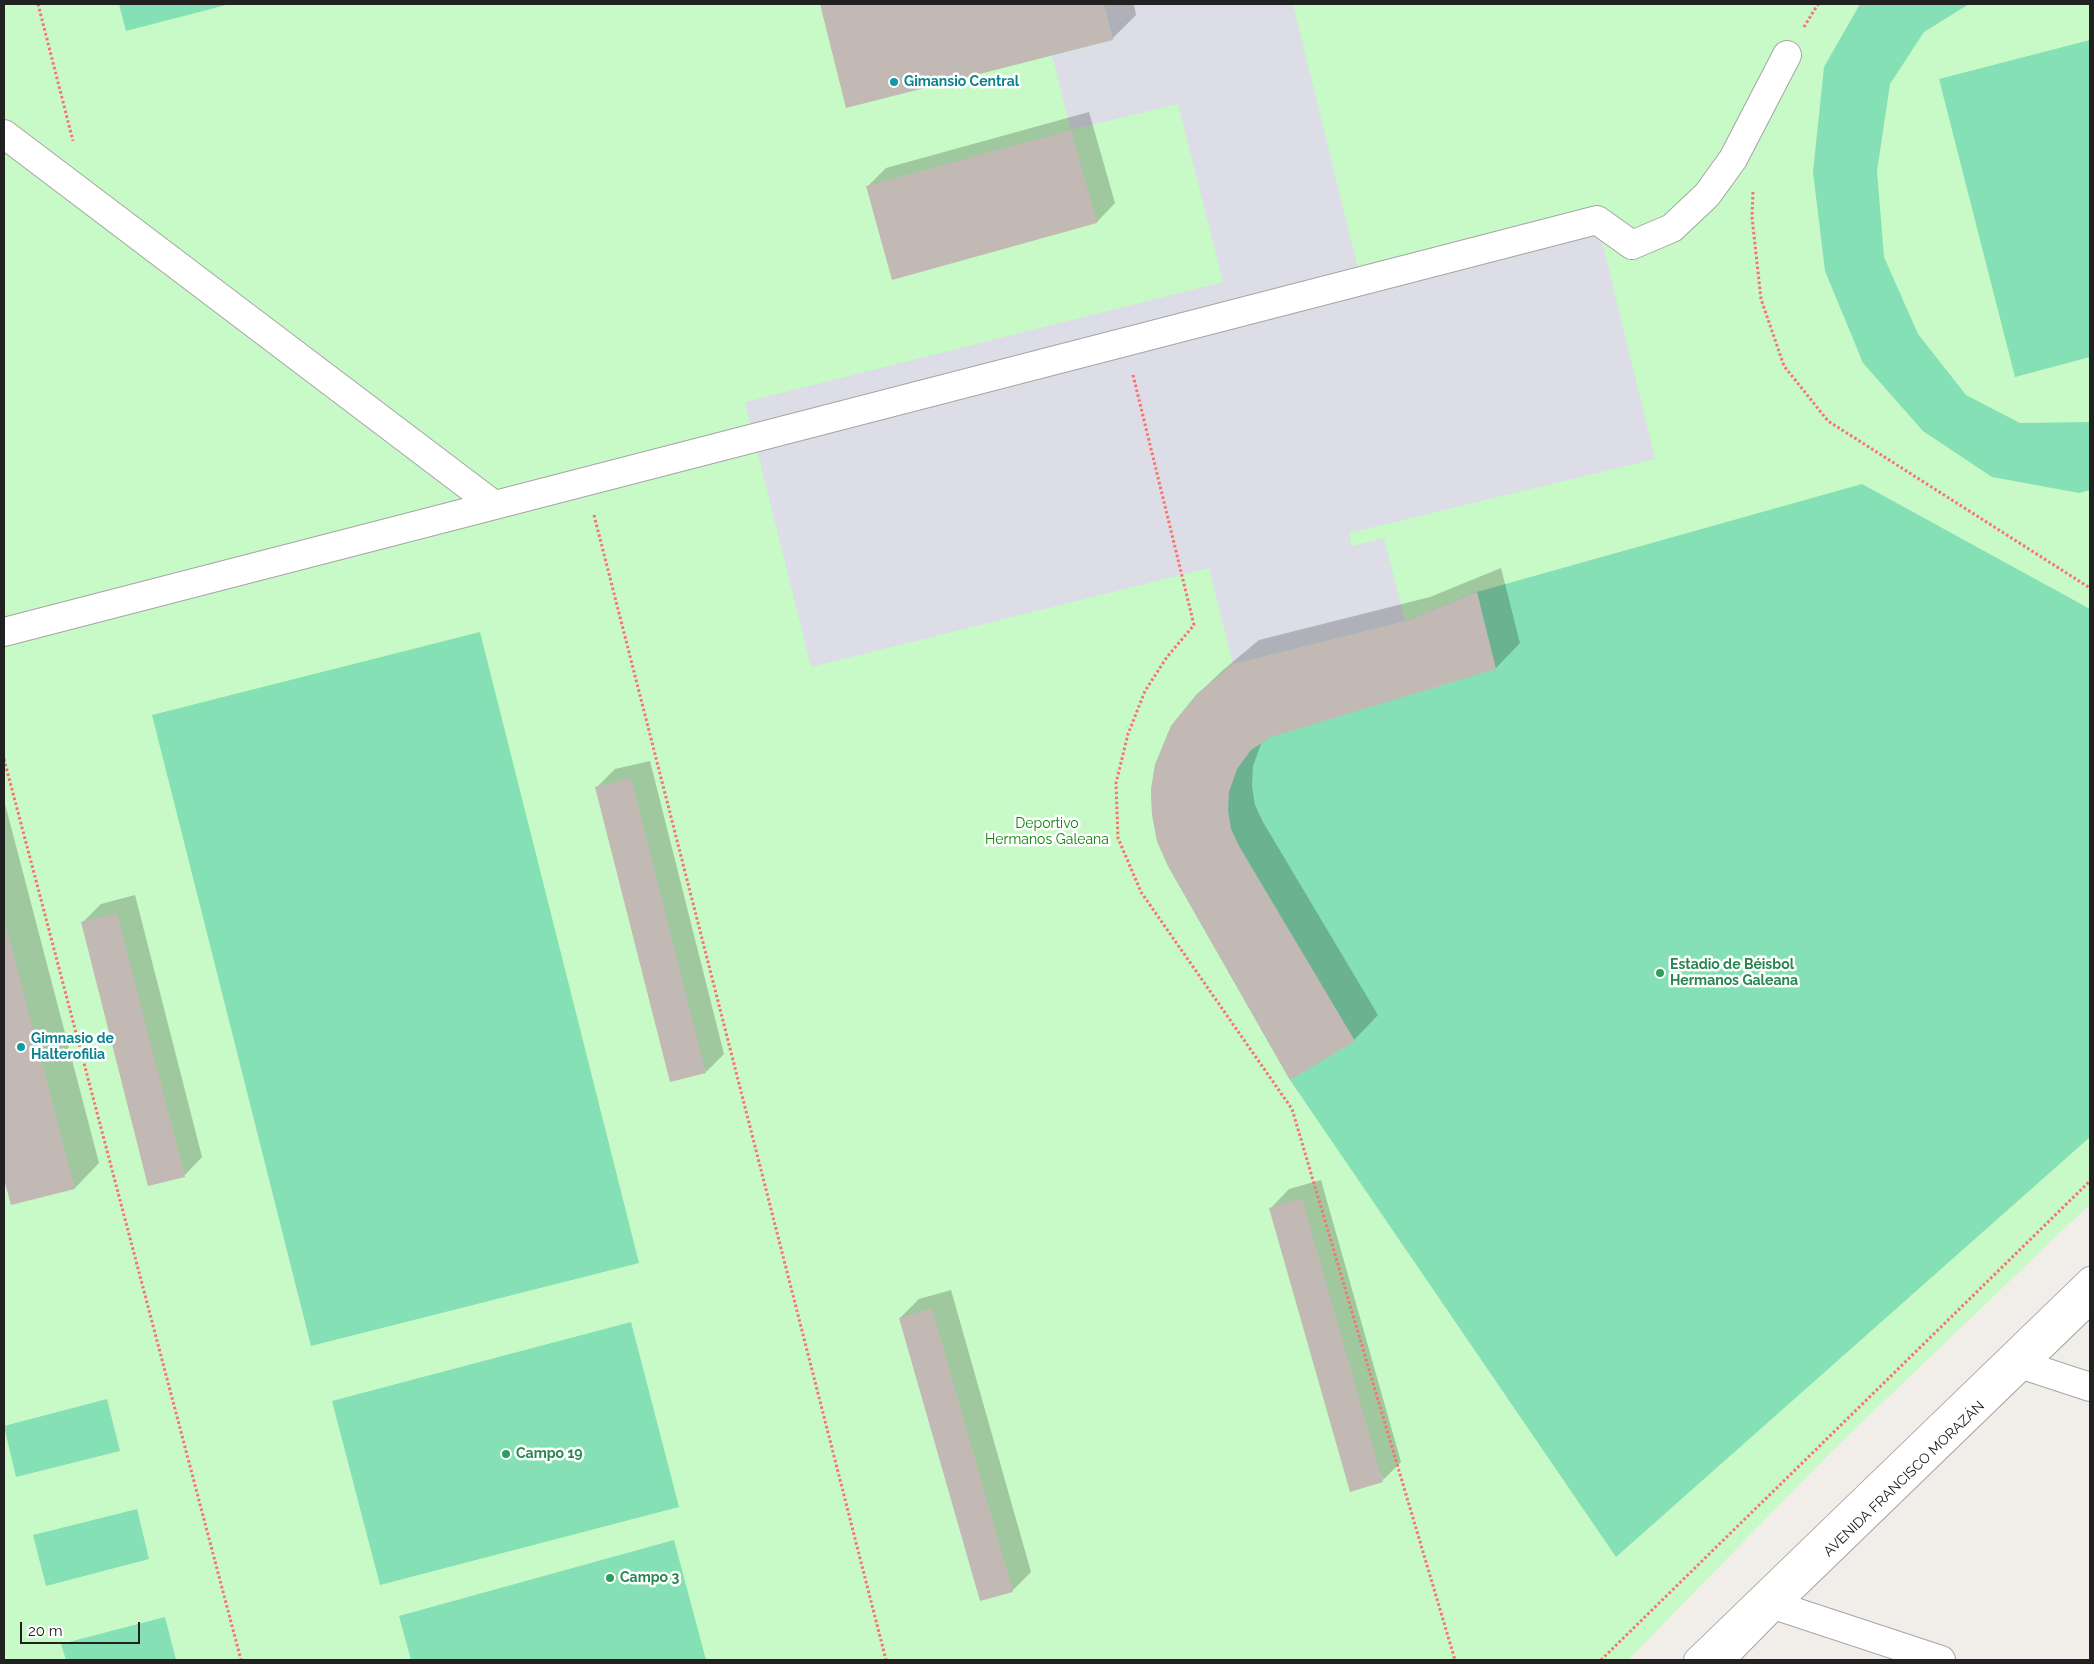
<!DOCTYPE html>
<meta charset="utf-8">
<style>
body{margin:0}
#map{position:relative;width:2094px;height:1664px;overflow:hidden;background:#f1ede8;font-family:Raleway,sans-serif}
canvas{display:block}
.frame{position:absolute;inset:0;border:5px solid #212121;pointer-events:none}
.scale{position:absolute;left:20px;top:1622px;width:120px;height:22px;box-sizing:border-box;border:2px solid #212121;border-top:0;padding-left:6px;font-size:15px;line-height:18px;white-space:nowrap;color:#212121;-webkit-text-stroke:4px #fff;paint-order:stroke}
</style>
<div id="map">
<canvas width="2094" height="1664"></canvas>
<div class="frame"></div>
<div class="scale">20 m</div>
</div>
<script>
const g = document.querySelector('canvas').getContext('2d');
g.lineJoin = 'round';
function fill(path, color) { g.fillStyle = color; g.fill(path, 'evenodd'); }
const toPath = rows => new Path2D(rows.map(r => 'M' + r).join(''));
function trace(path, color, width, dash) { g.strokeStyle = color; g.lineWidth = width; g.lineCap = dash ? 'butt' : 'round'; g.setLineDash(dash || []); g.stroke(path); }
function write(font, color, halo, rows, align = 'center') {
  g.font = font + ' Raleway,sans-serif'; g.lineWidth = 5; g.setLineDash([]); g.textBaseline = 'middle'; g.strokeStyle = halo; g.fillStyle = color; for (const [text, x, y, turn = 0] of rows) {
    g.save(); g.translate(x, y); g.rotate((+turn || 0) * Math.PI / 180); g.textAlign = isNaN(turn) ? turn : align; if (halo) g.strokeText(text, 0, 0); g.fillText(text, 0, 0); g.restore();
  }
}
const park = toPath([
 [4,4,2090,4,2090,1204,1834,1449,1628,1660,4,1660]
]);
const pitch = toPath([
 [119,4,230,4,126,31],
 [1860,4,1969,4,1924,32,1890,84,1877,171,1884,257,1918,334,1966,395,2020,423,2090,422,2090,490,2079,493,1992,477,1923,431,1863,363,1825,271,1813,172,1824,67],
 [2090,40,2090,357,2015,377,1939,79],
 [1862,484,2090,609,2090,1137,1616,1557,1290,1080,1168,866,1157,841,1152,814,1151,790,1155,765,1171,726,1197,694,1233,664,1405,621,1477,592],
 [480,632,639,1263,311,1346,152,715],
 [631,1322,679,1507,380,1585,332,1401],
 [107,1399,120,1451,16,1477,4,1426],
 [137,1509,149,1559,46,1586,33,1535],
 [674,1540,706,1660,411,1660,399,1616],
 [165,1617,176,1660,66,1660,61,1644]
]);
const plaza = toPath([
 [1104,4,1293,4,1361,281,1597,220,1655,459,1349,533,1352,546,1384,538,1405,621,1272,654,1233,664,1209,568,811,667,745,402,1223,282,1178,104,1071,130,1052,56,1113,40]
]);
const shadow = toPath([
 [821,4,1134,4,1136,15,1112,39,847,107],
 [1089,112,1115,203,1097,222,867,187,886,168],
 [1501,568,1520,643,1496,668,1270,736,1261,744,1253,766,1252,786,1255,805,1263,822,1378,1015,1354,1040,1291,1078,1198,694,1223,670,1259,640,1430,597],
 [650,761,724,1054,706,1072,596,788,615,769],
 [4,800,99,1163,75,1188,12,1204,4,1174],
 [135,895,202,1157,184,1176,82,923,101,904],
 [1321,1180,1401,1462,1383,1480,1271,1208,1289,1189],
 [951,1290,1031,1572,1013,1590,981,1599,900,1318,919,1299]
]);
const building = toPath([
 [820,4,1104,4,1113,40,846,108],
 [1071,130,1097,223,892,280,866,186],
 [1477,592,1496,669,1271,737,1251,750,1237,769,1229,792,1228,810,1231,829,1239,846,1355,1041,1290,1080,1168,866,1157,841,1152,814,1151,790,1155,765,1171,726,1197,694,1233,664,1405,621],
 [631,778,706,1073,670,1082,595,787],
 [117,913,185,1177,148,1186,81,922],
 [4,918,75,1189,11,1205,4,1179],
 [1302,1198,1383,1482,1350,1492,1269,1208],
 [932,1308,1013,1592,980,1601,899,1318]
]);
const path = toPath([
 [38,4,73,141],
 [1804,27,1818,4],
 [1753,192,1752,217,1761,299,1784,366,1828,421,2090,588],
 [1133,375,1194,625,1167,657,1145,691,1128,734,1116,783,1118,838,1141,892,1292,1109,1455,1660],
 [594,515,886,1660],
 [4,759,241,1660],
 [1601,1660,2090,1181]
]);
const service = toPath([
 [1696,1660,2090,1279]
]);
const pedestrian = toPath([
 [4,134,494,505],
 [4,632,1597,220,1632,245,1672,228,1707,195,1733,159,1787,55]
]);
const minor = toPath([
 [2023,1365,2090,1387],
 [1774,1605,1941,1660]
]);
const tertiary = toPath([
 [1720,1660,1774,1605,2090,1299]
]);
const markers = [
 [894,82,5,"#0f9aa8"],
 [1660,973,5,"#2e9e5b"],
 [21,1047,5,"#0f9aa8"],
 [506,1454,5,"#2e9e5b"],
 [610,1578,5,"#2e9e5b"]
];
const cultureNames = [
 ["Gimansio Central",904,82],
 ["Gimnasio de",31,1039],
 ["Halterofilia",31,1055]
];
const parkNames = [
 ["Deportivo",1047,824],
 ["Hermanos Galeana",1047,840]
];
const leisureNames = [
 ["Estadio de Béisbol",1670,965],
 ["Hermanos Galeana",1670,981],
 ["Campo 19",516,1454],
 ["Campo 3",620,1578]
];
const streetNames = [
 ["AVENIDA FRANCISCO MORAZÁN",1904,1479,-44]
];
fill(park, '#c7fac6');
fill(pitch, '#86e0b5');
fill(plaza, '#dcdde7');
fill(shadow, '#0003');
fill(building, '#c2b9b4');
trace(service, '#a5a5a5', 26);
trace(pedestrian, '#a5a5a5', 30);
trace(minor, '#a5a5a5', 30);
trace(tertiary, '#a5a5a5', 30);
trace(path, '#fa7170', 3, [2.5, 2.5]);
trace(service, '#fff', 24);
trace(pedestrian, '#fff', 28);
trace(minor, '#fff', 28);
trace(tertiary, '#fff', 28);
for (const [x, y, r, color] of markers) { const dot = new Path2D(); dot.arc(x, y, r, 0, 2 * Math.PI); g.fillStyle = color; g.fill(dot); trace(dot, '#fff', 2); }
write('bold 14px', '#0d838f', '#fff', cultureNames, 'left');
write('14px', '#0d820c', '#fff', parkNames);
write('bold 14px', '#27864d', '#fff', leisureNames, 'left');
write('14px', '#212121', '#fff', streetNames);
</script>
